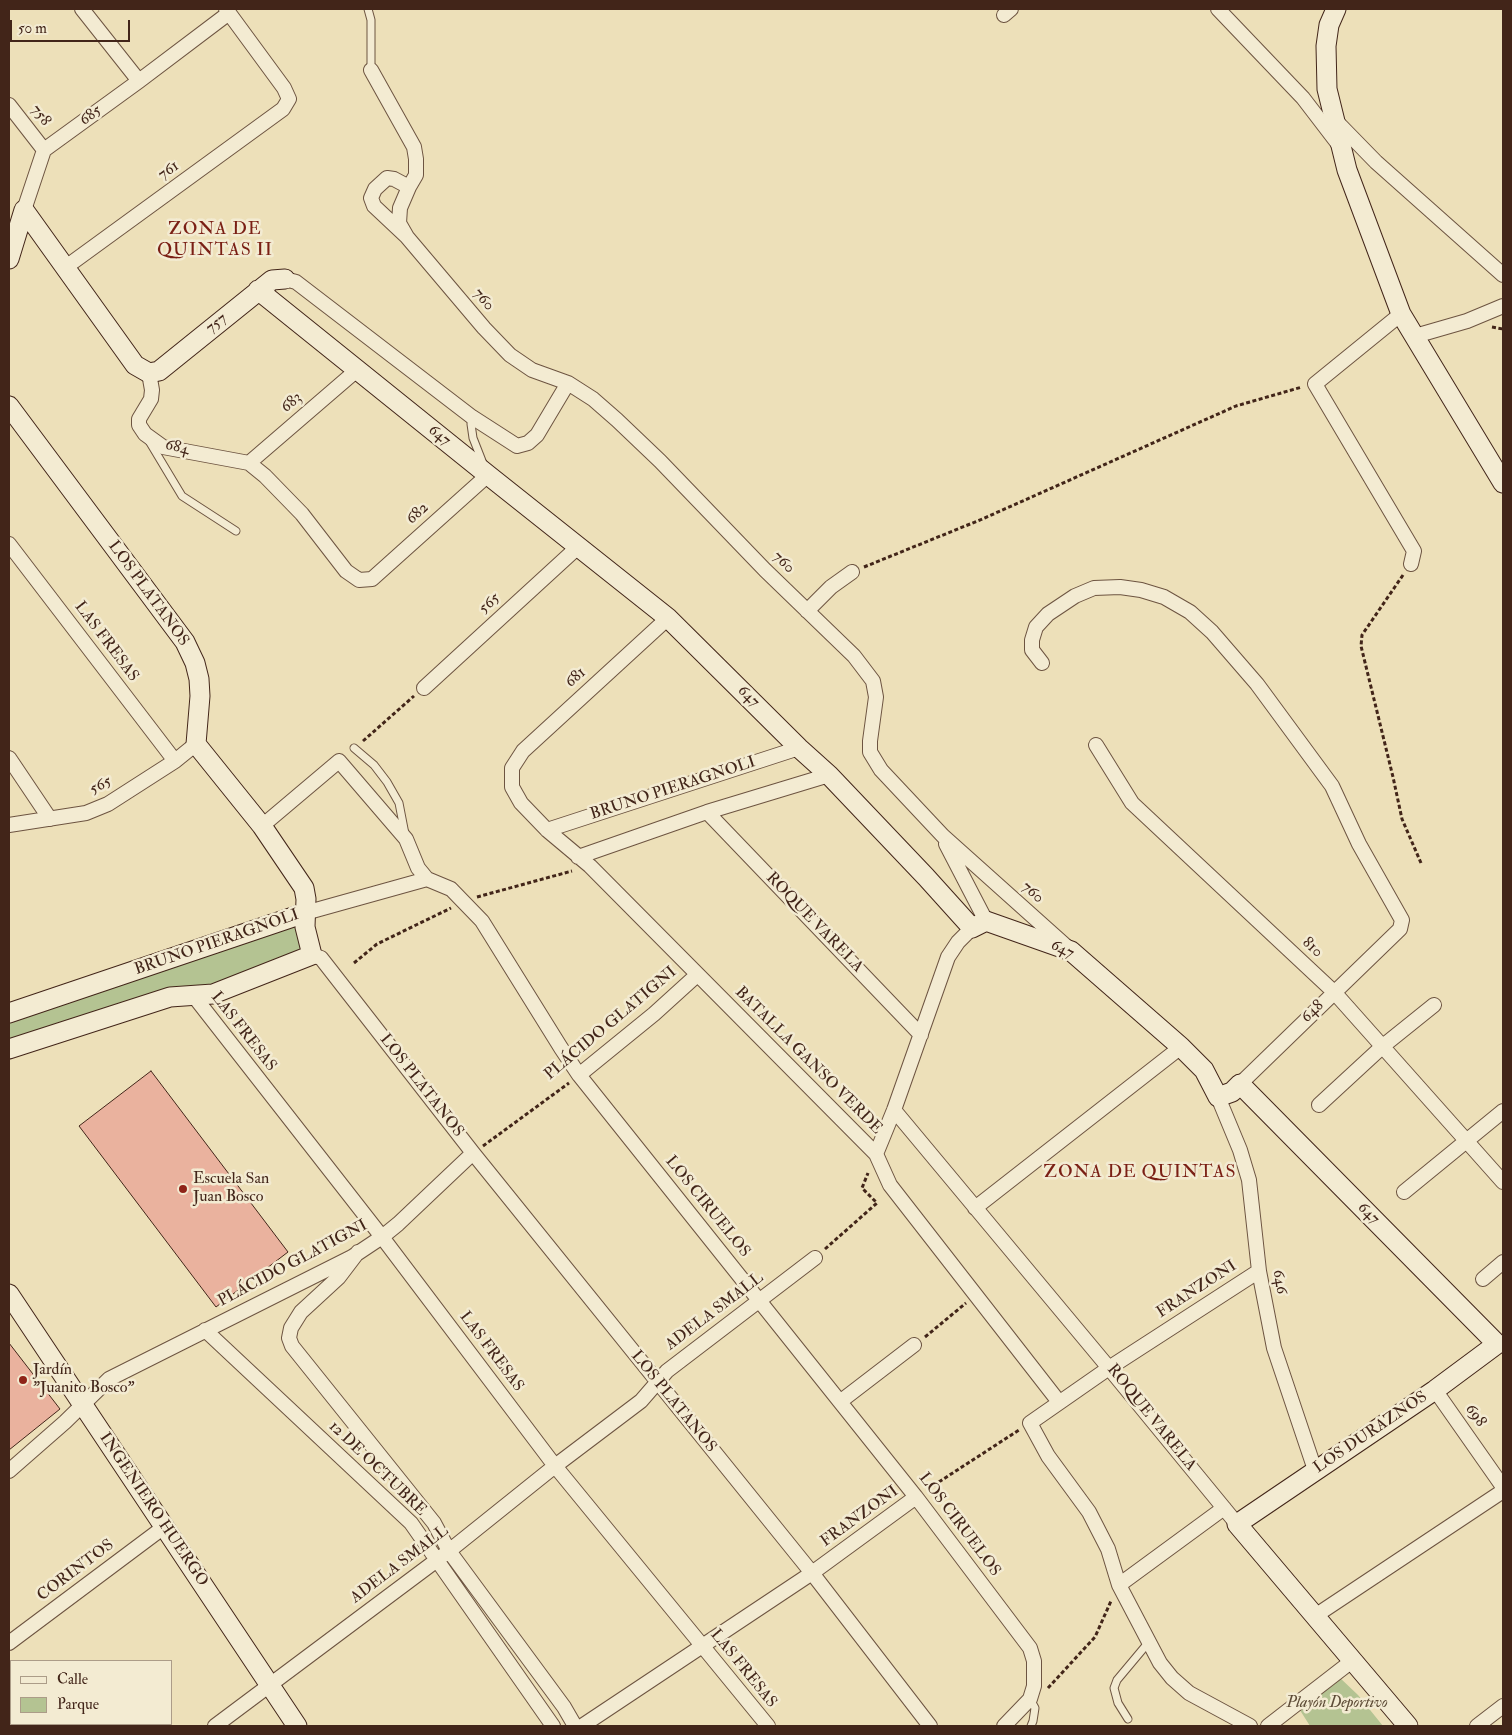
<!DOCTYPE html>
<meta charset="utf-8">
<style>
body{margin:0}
#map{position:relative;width:1512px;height:1735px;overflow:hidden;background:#ede0b9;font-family:"IM FELL Double Pica",serif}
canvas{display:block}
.frame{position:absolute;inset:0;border:10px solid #422519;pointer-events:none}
.legend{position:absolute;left:10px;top:1660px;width:162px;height:65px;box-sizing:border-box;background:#f3ebd2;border:1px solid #ac9c88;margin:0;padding:6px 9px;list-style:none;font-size:15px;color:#422519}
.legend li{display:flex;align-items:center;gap:10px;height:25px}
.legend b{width:25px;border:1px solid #ac9c88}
.scale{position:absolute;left:10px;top:20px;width:120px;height:22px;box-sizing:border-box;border:2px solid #422519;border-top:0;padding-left:6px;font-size:15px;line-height:18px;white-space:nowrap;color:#422519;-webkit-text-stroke:4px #f3ebd2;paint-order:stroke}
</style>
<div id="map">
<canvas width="1512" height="1735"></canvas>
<div class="frame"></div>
<ul class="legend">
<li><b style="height:6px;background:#f3ebd2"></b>Calle</li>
<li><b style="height:14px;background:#b4c392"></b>Parque</li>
</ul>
<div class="scale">50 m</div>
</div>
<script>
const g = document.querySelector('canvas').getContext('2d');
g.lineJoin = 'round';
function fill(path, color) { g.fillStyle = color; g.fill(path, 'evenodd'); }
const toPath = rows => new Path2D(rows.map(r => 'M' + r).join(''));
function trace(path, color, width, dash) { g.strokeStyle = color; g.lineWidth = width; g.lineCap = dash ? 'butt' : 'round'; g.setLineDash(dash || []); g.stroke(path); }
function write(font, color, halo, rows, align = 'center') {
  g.font = font + ' "IM FELL Double Pica",serif'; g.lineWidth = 5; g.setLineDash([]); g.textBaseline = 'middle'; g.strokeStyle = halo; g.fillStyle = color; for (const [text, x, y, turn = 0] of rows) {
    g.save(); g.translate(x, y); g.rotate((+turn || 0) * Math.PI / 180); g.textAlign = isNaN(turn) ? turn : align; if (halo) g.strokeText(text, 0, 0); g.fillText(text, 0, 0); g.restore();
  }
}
const green = toPath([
 [305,913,312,955,9,1049,9,1013],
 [1338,1676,1358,1695,1383,1726,1310,1726,1298,1707]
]);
const building = toPath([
 [151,1071,288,1252,216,1307,79,1126,151,1071],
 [9,1343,60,1409,9,1450,9,1343]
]);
const path = toPath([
 [1492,327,1503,329],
 [864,567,980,520,1236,406,1302,387],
 [1403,575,1362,635,1361,646,1393,777,1402,819,1421,863],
 [363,741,414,696],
 [477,897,572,871],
 [354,963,377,944,451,908],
 [483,1146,569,1083],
 [825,1249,877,1203,862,1188,868,1173],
 [925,1337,966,1303],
 [928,1489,1019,1430],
 [1048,1688,1095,1637,1111,1601]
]);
const lane = toPath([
 [368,9,371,20,371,70],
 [472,417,471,424,473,438,484,466],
 [149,441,182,496,236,531],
 [354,748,374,765,387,782,399,803,405,834],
 [1030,1699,1035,1708,1033,1721,1031,1726],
 [1128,1719,1118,1703,1114,1688,1117,1680,1148,1643]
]);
const street = toPath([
 [82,9,139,81],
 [1218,9,1303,98,1339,145],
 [1004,15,1011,9],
 [371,70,414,147,416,159,416,175,409,187],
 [9,105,44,150],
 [1335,120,1376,162,1503,275],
 [24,210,44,150,139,81,229,13],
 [407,237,374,206,371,198,375,189,387,178,394,179,409,187,400,208,399,223,407,237,484,328,510,355,532,370,568,383,593,399,617,420,660,461,765,570,854,656,873,681,876,697,870,741,870,752,881,770,943,836,1067,947],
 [66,267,283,109,289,99,284,88,226,9],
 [285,279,296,282,472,417,517,446,528,443,537,435,568,383],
 [1401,314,1315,384,1414,551,1411,564],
 [1415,336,1467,321,1503,306],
 [149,373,152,390,151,399,139,419,139,425,145,434,163,447,249,463,265,476,302,514,346,571,359,580,372,579,488,475],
 [249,463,357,370],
 [9,544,175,761],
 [807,611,831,587,852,572],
 [668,618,523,751,512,768,512,787,521,803,547,830,590,866,876,1154,890,1185,1059,1402],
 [1042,663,1032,650,1032,640,1036,627,1048,614,1075,596,1094,588,1120,587,1141,590,1164,597,1190,612,1212,632,1257,684,1332,786,1359,844,1402,920,1400,929,1240,1084],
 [424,688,579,546],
 [1096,745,1132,803,1334,992,1503,1182],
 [9,758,50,819],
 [707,812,921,1035],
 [9,825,86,813,108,804,175,761,196,744],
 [262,826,339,761,406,839,418,868,427,879,451,889,482,921,561,1048,579,1075,916,1497,1030,1648,1034,1661,1034,1686,1030,1699,1004,1726],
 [547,830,799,748],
 [946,844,986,921],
 [578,857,707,812,829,775],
 [305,913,427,879],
 [312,955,321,958,473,1153,812,1573,930,1726],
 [193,995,382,1237,555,1466,768,1726],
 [579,1075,654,1014,697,975],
 [1218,1097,1240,1150,1249,1180,1259,1271,1274,1348,1315,1470],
 [1319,1105,1383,1046,1434,1005],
 [894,1110,1109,1368,1237,1524],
 [876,1154,894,1110,948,957,958,942,972,928],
 [1404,1192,1503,1111],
 [975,1208,1181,1047],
 [358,1252,339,1277,301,1312,291,1328,289,1338,292,1346,434,1523,449,1551,564,1707,575,1726],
 [1483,1279,1503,1262],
 [205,1330,411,1523,553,1726],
 [1435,1390,1503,1487],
 [841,1401,914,1345],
 [9,1471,65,1422,109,1379,352,1257,382,1237,398,1224,473,1153],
 [1119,1585,1224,1508],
 [1315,1616,1503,1491],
 [9,1643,164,1527],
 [215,1726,449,1551,555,1466,641,1401,667,1371,815,1258],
 [582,1726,812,1573,916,1497],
 [1250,1726,1189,1693,1172,1678,1160,1663,1119,1585,1108,1549,1089,1512,1048,1456,1030,1423,1109,1368,1259,1271],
 [1268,1726,1352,1661],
 [1477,1726,1503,1706]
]);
const secondary = toPath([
 [1336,9,1329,25,1326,46,1327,89,1347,170,1401,314,1503,483],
 [24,210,135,365,149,373,159,371,272,280,285,279],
 [9,259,24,210],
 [258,290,488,475,668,618,799,748,829,775,926,877,972,928,986,921,1071,951,1181,1047,1204,1070,1218,1097,1232,1092,1240,1084,1497,1344,1435,1390,1237,1524,1408,1726],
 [9,406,185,642,195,663,199,679,200,696,196,744,262,826,304,888,306,899,305,927,312,955,213,994,170,997,9,1049],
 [9,1013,305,913],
 [9,1294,297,1726]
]);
const markers = [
 [183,1189,5,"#8f2418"],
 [23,1380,5,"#8f2418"]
];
const streetNames = [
 ["758",40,116,52],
 ["685",91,116,-36],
 ["761",169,171,-36],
 ["760",483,300,50],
 ["757",217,324,-39],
 ["683",292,403,-41],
 ["647",439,436,39],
 ["684",177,448,14],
 ["682",418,514,-42],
 ["760",783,563,44],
 ["LOS PLATANOS",148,594,54],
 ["565",490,604,-42],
 ["LAS FRESAS",106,642,53],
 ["681",576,678,-42],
 ["647",748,697,45],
 ["565",101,786,-28],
 ["BRUNO PIERAGNOLI",673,789,-18],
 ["760",1032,893,42],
 ["ROQUE VARELA",814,923,46],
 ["BRUNO PIERAGNOLI",217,943,-19],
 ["810",1312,948,43],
 ["647",1062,950,27],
 ["648",1313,1012,-44],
 ["PLÁCIDO GLATIGNI",611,1024,-40],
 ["LAS FRESAS",243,1032,52],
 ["BATALLA GANSO VERDE",808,1061,45],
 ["LOS PLATANOS",421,1086,52],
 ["LOS CIRUELOS",707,1207,51],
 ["647",1368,1214,45],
 ["PLÁCIDO GLATIGNI",293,1264,-28],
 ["646",1279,1282,80],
 ["FRANZONI",1197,1290,-33],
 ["ADELA SMALL",715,1312,-37],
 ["LAS FRESAS",491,1352,53],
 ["LOS PLATANOS",673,1402,51],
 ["698",1475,1416,55],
 ["ROQUE VARELA",1151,1418,51],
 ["LOS DURAZNOS",1371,1433,-34],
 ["12 DE OCTUBRE",377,1469,44],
 ["INGENIERO HUERGO",153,1510,56],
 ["FRANZONI",860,1517,-36],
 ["LOS CIRUELOS",959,1525,53],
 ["ADELA SMALL",400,1565,-37],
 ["CORINTOS",76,1571,-37],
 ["LAS FRESAS",743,1669,51]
];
const poiNames = [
 ["Escuela San",193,1180],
 ["Juan Bosco",193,1198],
 ["Jardín",33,1371],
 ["\"Juanito Bosco\"",33,1389]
];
const parkNames = [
 ["Playón Deportivo",1337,1704]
];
const neighbourhoodNames = [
 ["ZONA DE",215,230],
 ["QUINTAS II",215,251],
 ["ZONA DE QUINTAS",1140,1173]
];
fill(green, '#b4c392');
fill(building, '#eab29e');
trace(building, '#422519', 1);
trace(lane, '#6d5441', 9);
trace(street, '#6d5441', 16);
trace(secondary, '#422519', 21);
trace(path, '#422519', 3, [4, 2.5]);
trace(lane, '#f3ebd2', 7);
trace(street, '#f3ebd2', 14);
trace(secondary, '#f3ebd2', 19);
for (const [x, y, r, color] of markers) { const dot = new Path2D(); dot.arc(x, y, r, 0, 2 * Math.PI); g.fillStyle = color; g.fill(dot); trace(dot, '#f3ebd2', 2); }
write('16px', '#422519', '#f3ebd2', streetNames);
write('16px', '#422519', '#f3ebd2', poiNames, 'left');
write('italic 16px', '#5e4c37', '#f3ebd2', parkNames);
g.letterSpacing = '1px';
write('18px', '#7a1f14', '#f3ebd2', neighbourhoodNames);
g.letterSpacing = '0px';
</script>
